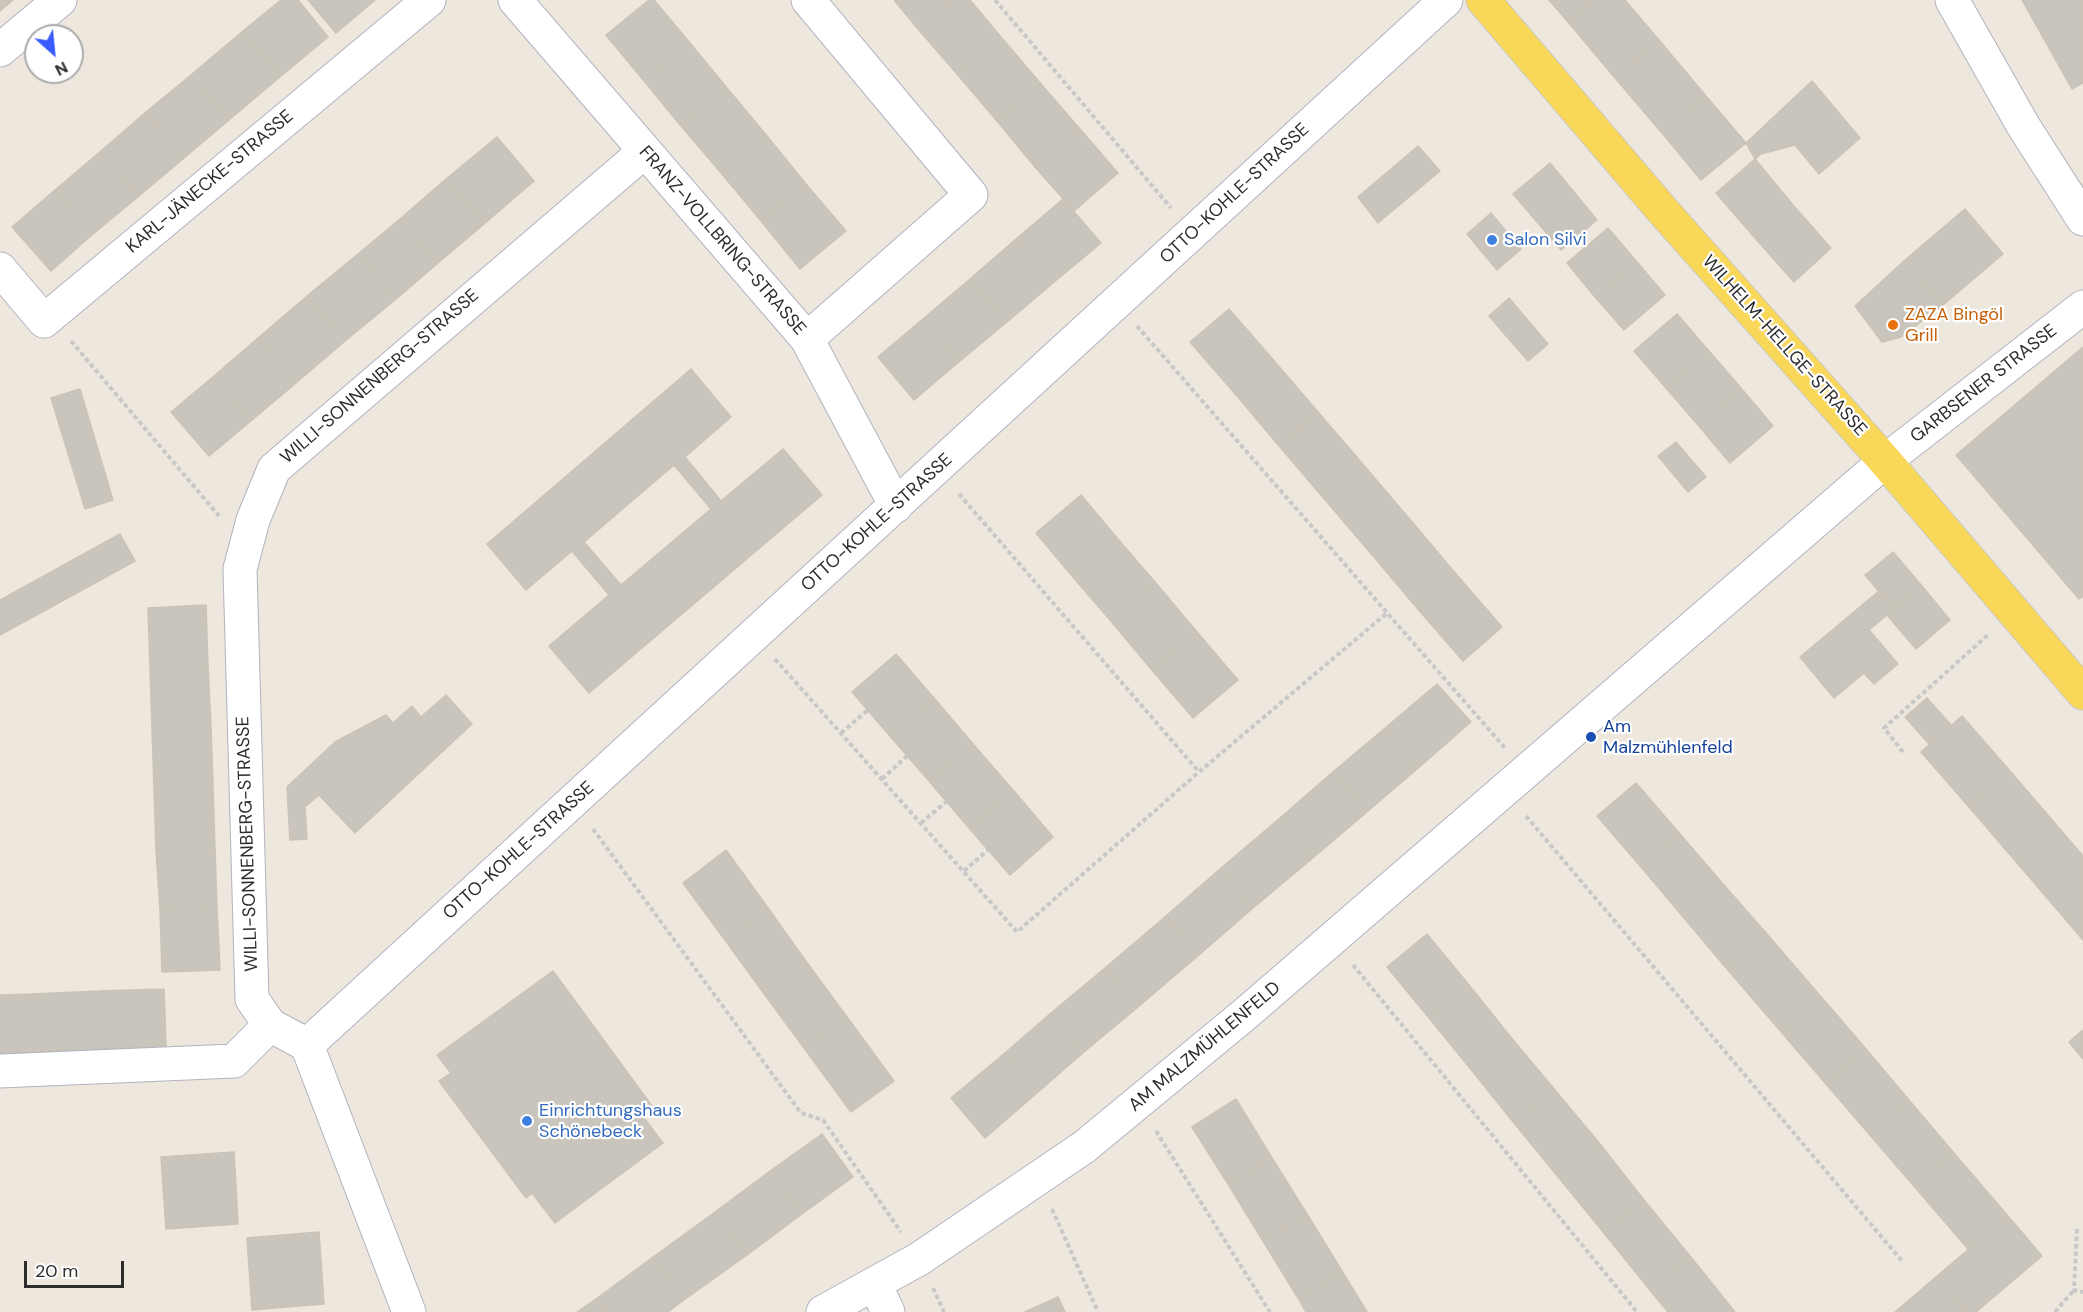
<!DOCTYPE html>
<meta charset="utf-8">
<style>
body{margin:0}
#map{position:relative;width:2083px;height:1312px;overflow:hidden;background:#eee7dd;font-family:"DM Sans",sans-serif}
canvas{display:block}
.north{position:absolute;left:24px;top:24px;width:60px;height:60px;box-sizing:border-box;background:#fff;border:2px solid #ababab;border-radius:50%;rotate:153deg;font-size:16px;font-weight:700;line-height:24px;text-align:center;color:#2c2c2c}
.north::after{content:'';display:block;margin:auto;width:21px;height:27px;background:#395aff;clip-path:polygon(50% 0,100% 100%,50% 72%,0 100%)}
.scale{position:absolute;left:24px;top:1261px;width:100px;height:27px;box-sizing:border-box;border:3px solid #2c2c2c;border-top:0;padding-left:8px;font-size:18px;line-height:21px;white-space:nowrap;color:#2c2c2c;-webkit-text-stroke:4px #fff;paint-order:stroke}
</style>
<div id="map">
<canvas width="2083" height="1312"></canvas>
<div class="north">N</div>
<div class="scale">20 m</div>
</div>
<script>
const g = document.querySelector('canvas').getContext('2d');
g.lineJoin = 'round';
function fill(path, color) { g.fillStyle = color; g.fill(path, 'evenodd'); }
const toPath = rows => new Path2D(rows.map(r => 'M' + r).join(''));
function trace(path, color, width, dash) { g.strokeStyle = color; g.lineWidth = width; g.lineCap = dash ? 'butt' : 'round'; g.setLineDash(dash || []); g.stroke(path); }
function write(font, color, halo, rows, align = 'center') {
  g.font = font + ' "DM Sans",sans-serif'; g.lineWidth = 4.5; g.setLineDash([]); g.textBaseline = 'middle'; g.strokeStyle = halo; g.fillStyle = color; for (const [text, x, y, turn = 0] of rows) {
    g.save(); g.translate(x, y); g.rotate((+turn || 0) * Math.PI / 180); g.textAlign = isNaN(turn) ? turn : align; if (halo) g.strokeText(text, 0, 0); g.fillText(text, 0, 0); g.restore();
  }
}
const building = toPath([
 [0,0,13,0,0,11,0,0],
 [281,0,298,0,328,37,281,76,243,31,281,0],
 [308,0,375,0,336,33,308,0],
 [649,0,654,0,690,43,644,81,606,35,649,0],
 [894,0,952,0,918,29,894,0],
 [952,0,970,0,1001,37,957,74,918,29,952,0],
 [1549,0,1594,0,1568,22,1549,0],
 [1594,0,1625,0,1659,40,1615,78,1568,22,1594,0],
 [2022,0,2083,0,2083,83,2072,89,2022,0],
 [243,31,281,76,229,120,191,75,243,31],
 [1001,37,1041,84,997,121,957,74,1001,37],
 [1659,40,1706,96,1662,133,1615,78,1659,40],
 [690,43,727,88,681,126,644,81,690,43],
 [191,75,229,120,184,158,146,112,191,75],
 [1812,81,1860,138,1819,174,1795,145,1761,154,1755,159,1746,143,1812,81],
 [1041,84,1080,129,1035,167,997,121,1041,84],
 [727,88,767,136,722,174,681,126,727,88],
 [1706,96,1746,143,1701,180,1662,133,1706,96],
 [146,112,184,158,139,196,101,151,146,112],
 [1080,129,1118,173,1074,211,1035,167,1080,129],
 [767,136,806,184,761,221,722,174,767,136],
 [497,137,534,181,484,224,446,179,497,137],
 [1418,146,1440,171,1378,223,1358,197,1418,146],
 [101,151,139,196,93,234,55,190,101,151],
 [1755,159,1793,205,1755,238,1716,193,1755,159],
 [1550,163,1597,220,1561,250,1513,194,1550,163],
 [446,179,484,224,438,263,400,219,446,179],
 [806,184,846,231,800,269,761,221,806,184],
 [55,190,93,234,51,271,12,227,55,190],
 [1063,199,1101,243,1053,283,1016,239,1063,199],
 [1793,205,1831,248,1794,282,1755,238,1793,205],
 [1965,209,2003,254,1943,305,1905,260,1965,209],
 [1491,213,1521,249,1497,270,1467,234,1491,213],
 [400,219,438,263,396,299,358,254,400,219],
 [1608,228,1637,262,1595,297,1567,263,1608,228],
 [1016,239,1053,283,1007,322,970,279,1016,239],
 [358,254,396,299,345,341,307,296,358,254],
 [1905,260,1943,305,1901,337,1882,342,1855,306,1905,260],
 [1637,262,1665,295,1624,330,1595,297,1637,262],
 [970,279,1007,322,960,361,924,318,970,279],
 [307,296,345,341,296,383,258,338,307,296],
 [1509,298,1548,344,1528,361,1489,316,1509,298],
 [1229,309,1276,363,1237,396,1190,342,1229,309],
 [1677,314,1709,351,1666,388,1634,351,1677,314],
 [924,318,960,361,914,400,878,357,924,318],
 [258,338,296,383,252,420,214,376,258,338],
 [2083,347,2083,596,2079,599,1956,455,2083,347],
 [1709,351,1741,388,1698,425,1666,388,1709,351],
 [1276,363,1318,412,1279,446,1237,396,1276,363],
 [691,369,731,417,685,457,721,501,783,449,822,495,589,693,549,646,609,595,572,551,526,590,487,544,691,369],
 [674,465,711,509,621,585,584,542,674,465],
 [214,376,252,420,209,456,171,412,214,376],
 [1741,388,1773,426,1730,463,1698,425,1741,388],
 [80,389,113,500,85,509,51,398,80,389],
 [1318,412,1361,462,1321,495,1279,446,1318,412],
 [1676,442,1706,477,1688,492,1658,456,1676,442],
 [1361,462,1413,523,1373,556,1321,495,1361,462],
 [1081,495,1117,538,1072,576,1036,533,1081,495],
 [1413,523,1456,574,1417,608,1373,556,1413,523],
 [120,534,135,561,0,635,0,600,120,534],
 [1117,538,1155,582,1110,620,1072,576,1117,538],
 [1893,552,1922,586,1894,609,1865,575,1893,552],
 [1456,574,1502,627,1463,661,1417,608,1456,574],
 [1155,582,1197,632,1152,670,1110,620,1155,582],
 [1922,586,1950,620,1916,649,1887,615,1922,586],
 [1879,591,1894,609,1869,630,1898,664,1874,684,1864,673,1834,698,1800,657,1879,591],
 [206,605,208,666,150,668,148,608,206,605],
 [1197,632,1238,680,1193,718,1152,670,1197,632],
 [896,654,934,698,890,736,852,692,896,654],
 [208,666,211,726,152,728,150,668,208,666],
 [1437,684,1471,722,1417,769,1384,729,1437,684],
 [446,695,472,724,355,833,319,795,305,807,307,839,290,840,287,787,335,742,386,715,393,723,412,706,421,717,446,695],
 [934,698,973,744,929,781,890,736,934,698],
 [1927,698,1951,725,1930,745,1905,717,1927,698],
 [1962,716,2010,771,1969,807,1921,752,1962,716],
 [211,726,213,787,154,789,152,728,211,726],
 [1384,729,1417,769,1368,811,1334,771,1384,729],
 [973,744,1013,790,969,828,929,781,973,744],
 [1334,771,1368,811,1314,857,1280,818,1334,771],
 [2010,771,2059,828,2018,864,1969,807,2010,771],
 [1636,783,1680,834,1641,867,1597,816,1636,783],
 [213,787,215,848,156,850,154,789,213,787],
 [1013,790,1053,837,1010,875,969,828,1013,790],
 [1280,818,1314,857,1253,908,1220,869,1280,818],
 [2059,828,2083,856,2083,906,2066,920,2018,864,2059,828],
 [1680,834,1723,884,1684,918,1641,867,1680,834],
 [215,848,217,909,160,911,156,850,215,848],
 [726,850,768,908,725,940,683,883,726,850],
 [1220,869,1253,908,1199,955,1166,916,1220,869],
 [1723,884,1767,934,1727,969,1684,918,1723,884],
 [2083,906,2083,940,2066,920,2083,906],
 [768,908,805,960,762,991,725,940,768,908],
 [217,909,220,970,162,972,160,911,217,909],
 [1166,916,1199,955,1138,1007,1105,968,1166,916],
 [1427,934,1469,985,1429,1018,1387,967,1427,934],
 [1767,934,1823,999,1783,1034,1727,969,1767,934],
 [805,960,847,1017,804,1048,762,991,805,960],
 [1105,968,1138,1007,1084,1052,1051,1013,1105,968],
 [553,971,652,1106,641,1114,663,1143,555,1223,532,1193,526,1198,439,1081,451,1073,437,1055,553,971],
 [1469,985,1509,1035,1469,1067,1429,1018,1469,985],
 [164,989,166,1046,103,1049,100,991,164,989],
 [100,991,103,1049,33,1052,31,994,100,991],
 [31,994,33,1052,0,1053,0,995,31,994],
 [1823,999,1866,1049,1826,1084,1783,1034,1823,999],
 [1051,1013,1084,1052,1038,1092,1005,1053,1051,1013],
 [847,1017,894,1081,851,1112,804,1048,847,1017],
 [2083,1030,2083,1059,2069,1042,2083,1030],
 [1509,1035,1555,1090,1514,1123,1469,1067,1509,1035],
 [1866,1049,1909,1100,1869,1134,1826,1084,1866,1049],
 [1005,1053,1038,1092,985,1138,951,1098,1005,1053],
 [1555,1090,1600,1144,1559,1178,1514,1123,1555,1090],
 [1236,1099,1272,1158,1228,1184,1192,1127,1236,1099],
 [1909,1100,1953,1152,1913,1185,1869,1134,1909,1100],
 [822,1134,853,1177,802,1214,770,1171,822,1134],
 [1600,1144,1644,1200,1604,1233,1559,1178,1600,1144],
 [234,1152,238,1224,166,1229,161,1157,234,1152],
 [1953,1152,2008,1216,1968,1249,1913,1185,1953,1152],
 [1272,1158,1307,1214,1263,1241,1228,1184,1272,1158],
 [770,1171,802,1214,747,1255,715,1212,770,1171],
 [1644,1200,1690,1256,1649,1289,1604,1233,1644,1200],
 [715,1212,747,1255,684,1300,653,1257,715,1212],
 [1307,1214,1342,1271,1298,1298,1263,1241,1307,1214],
 [2008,1216,2042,1256,1976,1312,1968,1312,1937,1276,2008,1216],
 [319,1232,324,1304,252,1310,247,1238,319,1232],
 [1690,1256,1735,1312,1668,1312,1649,1289,1690,1256],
 [653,1257,684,1300,668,1312,605,1312,596,1299,653,1257],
 [1342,1271,1367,1312,1306,1312,1298,1298,1342,1271],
 [1937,1276,1968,1312,1895,1312,1937,1276],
 [1058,1297,1065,1312,1025,1312,1058,1297],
 [596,1299,605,1312,577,1312,596,1299]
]);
const path = toPath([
 [995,0,1171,208],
 [1137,326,1505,748],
 [71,341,219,516],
 [959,494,1199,772],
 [775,659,1017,932,1199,772,1387,613],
 [841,733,868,710],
 [1903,752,1884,728,1989,634],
 [882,779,907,756],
 [1526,816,1902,1261],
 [921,823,946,802],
 [593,829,801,1113,823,1120,901,1232],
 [964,871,988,850],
 [1353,965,1637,1312],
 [1156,1131,1270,1312],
 [1052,1209,1098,1312],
 [2077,1229,2074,1290,2083,1292],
 [933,1288,944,1312],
 [2055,1312,2074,1290]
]);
const minor = toPath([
 [515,0,807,339,896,506],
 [1952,0,2024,127,2083,219],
 [0,50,60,0],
 [0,269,44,321,429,0],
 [807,339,971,195,808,0],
 [307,1045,1446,0],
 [0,1071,234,1061,270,1025],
 [875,1284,888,1312],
 [409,1312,307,1045,270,1025,252,999,240,569,253,520,274,469,645,151],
 [823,1312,919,1259,1084,1147,1244,1015,1885,461,2083,307]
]);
const major = toPath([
 [1483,0,1663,211,1885,461,2083,693]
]);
const markers = [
 [1492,240,6,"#3f7fe0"],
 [1893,325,6,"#e8710a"],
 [1591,737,6,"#1a4fb4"],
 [527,1121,6,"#3f7fe0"]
];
const streetNames = [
 ["KARL-JÄNECKE-STRASSE",210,182,-40],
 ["OTTO-KOHLE-STRASSE",1235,194,-43],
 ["FRANZ-VOLLBRING-STRASSE",722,241,49],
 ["WILHELM-HELLGE-STRASSE",1784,346,48],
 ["WILLI-SONNENBERG-STRASSE",380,377,-41],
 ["GARBSENER STRASSE",1984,384,-38],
 ["OTTO-KOHLE-STRASSE",877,523,-42],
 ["WILLI-SONNENBERG-STRASSE",248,844,-92],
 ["OTTO-KOHLE-STRASSE",519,851,-42],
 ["AM MALZMÜHLENFELD",1205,1047,-40]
];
const shopNames = [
 ["Salon Silvi",1504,240],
 ["Einrichtungshaus",539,1111],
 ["Schönebeck",539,1132]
];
const foodNames = [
 ["ZAZA Bingöl",1905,315],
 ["Grill",1905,336]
];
const transitNames = [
 ["Am",1603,727],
 ["Malzmühlenfeld",1603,748]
];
fill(building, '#c9c5bc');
trace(building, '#cac3b6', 1.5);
trace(minor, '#b1b3c0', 35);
trace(major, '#c8c8c8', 35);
trace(path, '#c8c8c8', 4, [4.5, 3]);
trace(minor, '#fff', 33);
trace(major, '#f9d758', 33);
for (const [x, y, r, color] of markers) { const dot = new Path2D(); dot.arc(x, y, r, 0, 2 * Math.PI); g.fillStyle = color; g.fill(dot); trace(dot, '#fff', 2); }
write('18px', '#2c2c2c', '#fff', streetNames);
write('18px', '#366cbe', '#fff', shopNames, 'left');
write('18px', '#c56008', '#fff', foodNames, 'left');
write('18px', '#164399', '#fff', transitNames, 'left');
</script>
